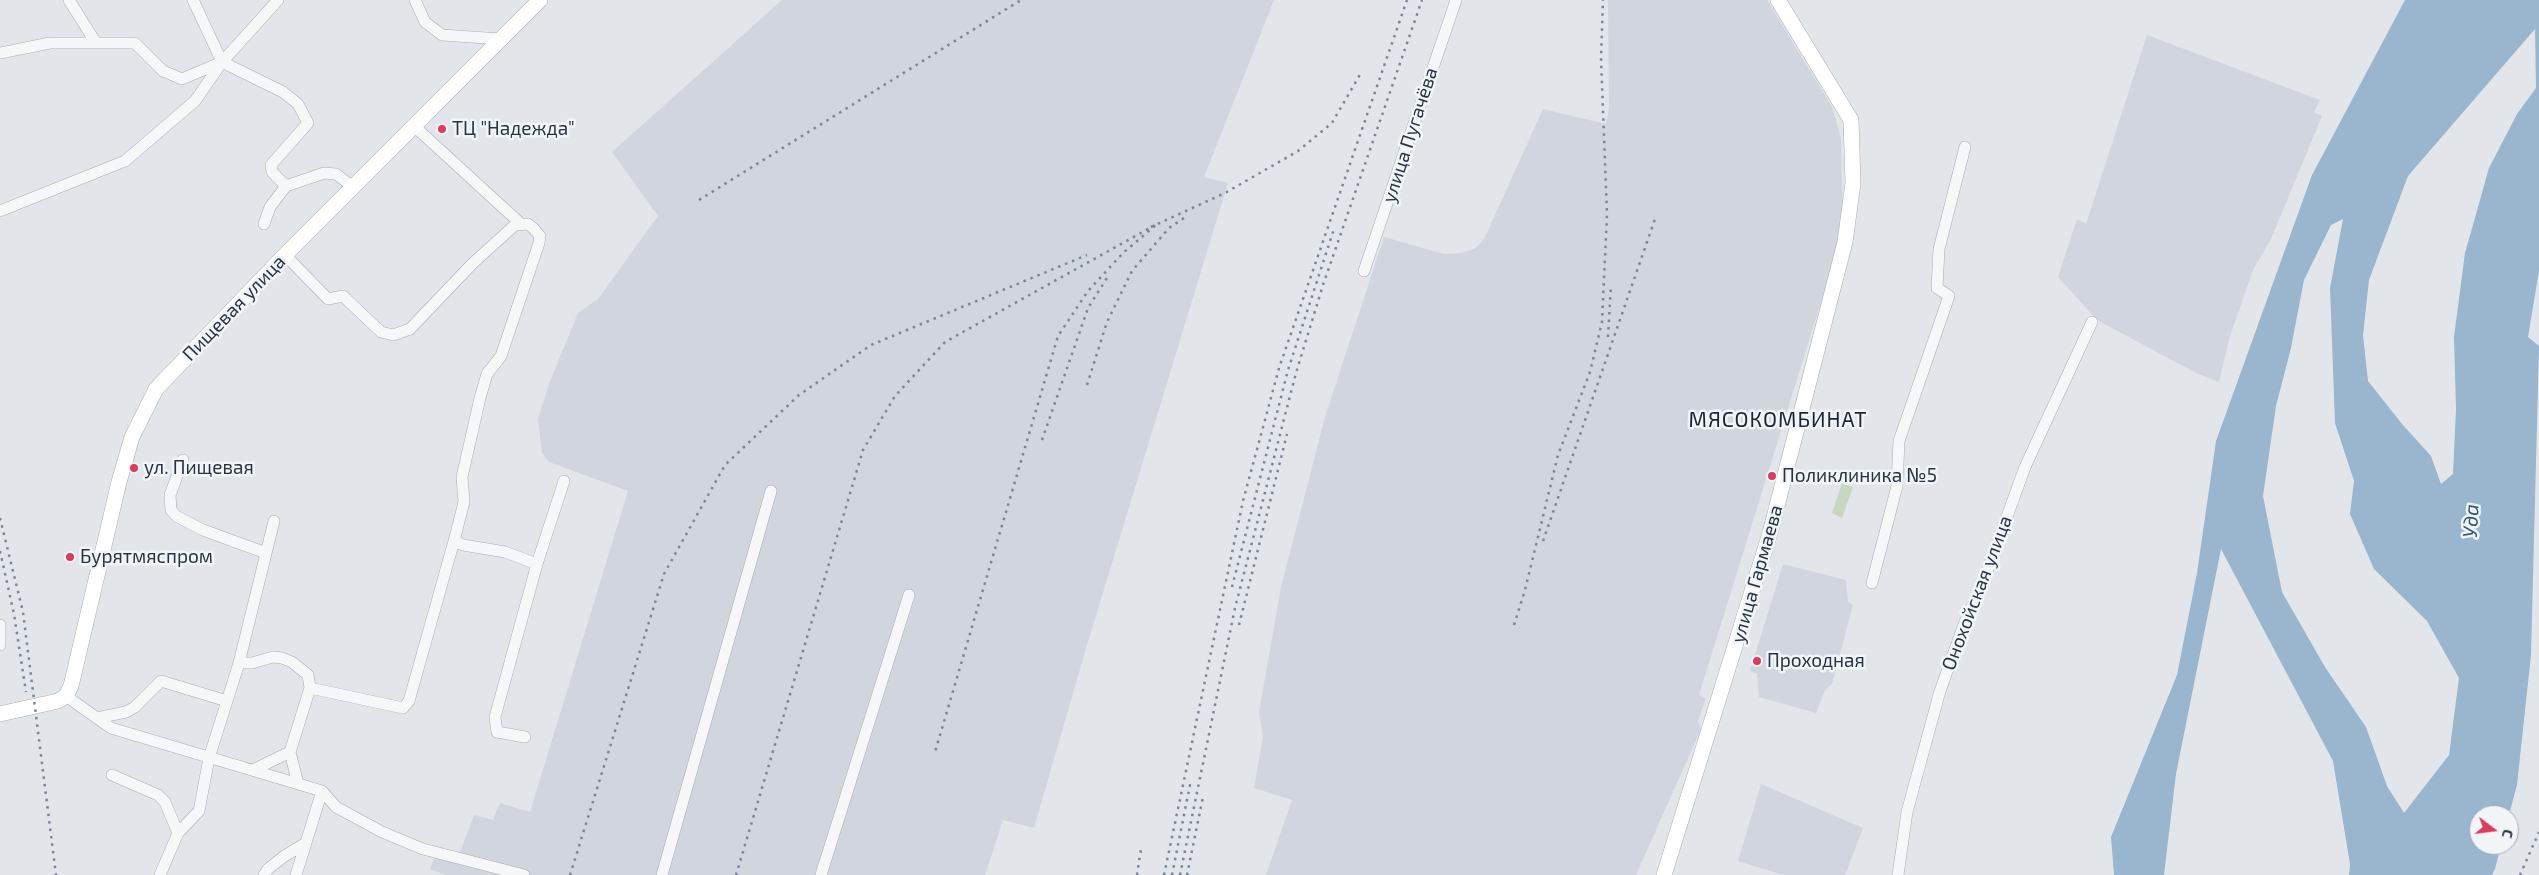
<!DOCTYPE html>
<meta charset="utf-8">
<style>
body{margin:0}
#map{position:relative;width:2539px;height:875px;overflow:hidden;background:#e2e6eb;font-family:"Exo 2",sans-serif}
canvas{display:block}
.north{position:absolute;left:2469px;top:805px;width:50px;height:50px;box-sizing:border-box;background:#f2f5f8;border:1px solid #a1a8b0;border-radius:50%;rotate:105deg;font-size:14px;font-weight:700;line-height:20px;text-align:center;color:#283445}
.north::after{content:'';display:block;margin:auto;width:18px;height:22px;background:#da3d5b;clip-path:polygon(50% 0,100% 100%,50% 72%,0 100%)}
</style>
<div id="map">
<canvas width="2539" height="875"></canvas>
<div class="north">С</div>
</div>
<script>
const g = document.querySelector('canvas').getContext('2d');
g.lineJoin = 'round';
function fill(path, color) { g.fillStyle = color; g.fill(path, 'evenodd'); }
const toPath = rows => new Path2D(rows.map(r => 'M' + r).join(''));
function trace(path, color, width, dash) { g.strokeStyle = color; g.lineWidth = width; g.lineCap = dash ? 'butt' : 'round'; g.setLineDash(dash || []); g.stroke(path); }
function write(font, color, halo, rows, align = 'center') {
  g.font = font + ' "Exo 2",sans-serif'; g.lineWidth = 5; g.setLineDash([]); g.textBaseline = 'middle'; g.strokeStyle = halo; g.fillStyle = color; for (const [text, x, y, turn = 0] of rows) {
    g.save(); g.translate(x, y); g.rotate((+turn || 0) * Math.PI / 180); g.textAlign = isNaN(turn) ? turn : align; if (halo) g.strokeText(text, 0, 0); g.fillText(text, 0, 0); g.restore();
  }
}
const built = toPath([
 [782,0,1274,0,1204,177,1228,183,1087,645,1034,828,1003,820,985,875,446,875,430,869,436,854,457,861,474,815,493,820,500,803,530,812,628,491,549,462,542,453,538,419,549,384,578,313,598,299,658,216,612,152],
 [1608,0,1767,0,1832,107,1841,138,1843,231,1699,695,1706,698,1698,721,1701,729,1636,875,1266,875,1292,800,1254,788,1263,737,1259,712,1281,587,1325,417,1384,237,1444,254,1462,253,1476,248,1485,237,1543,109,1606,124,1609,108],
 [2147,35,2320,100,2314,112,2322,116,2271,239,2253,270,2230,336,2219,382,2196,373,2097,320,2058,277,2077,219,2086,224],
 [1783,564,1846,580,1848,602,1853,605,1832,684,1825,690,1816,713,1759,697,1757,674,1750,671],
 [1761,784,1863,828,1845,875,1783,875,1738,861]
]);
const green = toPath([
 [1842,483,1853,487,1842,518,1832,513]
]);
const water = toPath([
 [2405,0,2539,0,2539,271,2528,337,2539,346,2531,655,2517,785,2509,815,2479,815,2479,845,2501,845,2495,869,2492,875,2349,875,2350,864,2333,761,2221,549,2176,774,2164,875,2114,875,2111,837,2177,675,2197,573,2216,441,2312,175],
 [2535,29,2536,88,2517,114,2489,168,2465,253,2454,337,2456,409,2453,474,2441,484,2431,456,2402,424,2368,381,2363,335,2369,280,2408,176],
 [2343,219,2330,288,2335,423,2354,481,2350,514,2374,569,2427,621,2459,678,2449,755,2404,813,2387,786,2366,727,2325,667,2282,592,2263,496,2276,406,2291,348,2304,280,2331,225]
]);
const street = toPath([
 [69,0,96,43],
 [193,0,222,62,283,92,298,104,308,123,271,165,272,172,286,186,270,207,264,224],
 [415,0,425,22,442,35,501,39],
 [0,53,50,43,135,43,163,71,182,79,222,62],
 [414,126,521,224],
 [286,186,324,173,336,174,353,187],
 [0,211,125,161,195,101,222,62,278,0],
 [285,255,328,299,343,296,381,332,393,335,410,329,472,264,515,225,528,224,533,228,540,236,539,243,501,356,487,374,480,398,462,477,464,502,454,541,463,545,505,552,537,564,564,481],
 [1364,271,1456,0],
 [183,460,170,495,171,510,176,516,203,530,266,553],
 [1872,583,1897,486,1899,441,1949,296,1937,288,1939,249,1965,147],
 [0,625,0,645],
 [239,663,252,663,273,657,282,658,292,662,308,675,310,688,403,708,409,701,454,541],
 [66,696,111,728,322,791,336,807,382,832,423,849,524,875],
 [97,718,126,712,135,707,161,681,227,701],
 [525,737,497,732,495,717,537,564],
 [253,770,290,752],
 [112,775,158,795,165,802,178,833],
 [298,784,290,752,310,688],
 [160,875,178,833,199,811,209,758,239,663,274,521],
 [264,875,268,869,283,857,306,843],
 [296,875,322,791],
 [662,875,771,491],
 [821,875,909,595],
 [1898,875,1907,812,1940,691,1966,619,1981,588,2025,467,2092,322]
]);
const secondary = toPath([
 [0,714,58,701,66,696,71,686,119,482,132,437,156,389,285,255,540,0],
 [1664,875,1770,533,1845,242,1853,183,1851,120,1778,0]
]);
const rail = toPath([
 [699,200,1021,0],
 [1151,227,1225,193,1298,151,1332,123,1362,71],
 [1608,337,1611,285],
 [1087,385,1107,322,1132,271,1169,228,1187,216],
 [1042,440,1088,308,1107,278],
 [0,518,23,612,56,875],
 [1543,541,1655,219],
 [0,551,14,614,26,692],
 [1232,587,1288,370,1334,229],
 [1239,625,1287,434],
 [1514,625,1525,590,1558,455,1590,372,1602,322,1607,214,1601,58,1603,0],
 [570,875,664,574,725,465,799,395,871,345,1087,255],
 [736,875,863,450,895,396,945,342,1157,224,1123,253,1088,291,1058,336,935,752],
 [1137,875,1141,849],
 [1164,875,1243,501,1279,368,1407,0],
 [1172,875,1191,780],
 [1180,875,1235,608,1296,373,1323,285,1422,0],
 [1187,875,1203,797],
 [2520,875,2539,832]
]);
const markers = [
 [442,129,5,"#da3d5b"],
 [134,468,5,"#da3d5b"],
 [1772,476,5,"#da3d5b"],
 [70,557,5,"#da3d5b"],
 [1757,661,5,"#da3d5b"]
];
const poiNames = [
 ["ТЦ \"Надежда\"",452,129],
 ["ул. Пищевая",144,468],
 ["Поликлиника №5",1782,476],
 ["Бурятмяспром",80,557],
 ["Проходная",1767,661]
];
const streetNames = [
 ["улица Пугачёва",1410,135,-72],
 ["Пищевая улица",234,308,-46],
 ["улица Гармаева",1757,574,-74],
 ["Онохойская улица",1977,593,-69]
];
const waterNames = [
 ["Уда",2471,521,-87]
];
const quarterNames = [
 ["МЯСОКОМБИНАТ",1778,420]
];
fill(built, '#d0d5de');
fill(green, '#c8d6c2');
fill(water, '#9ab5ce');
trace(street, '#a6adb6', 12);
trace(secondary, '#a6adb6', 16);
trace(street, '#f5f7f9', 11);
trace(secondary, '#fff', 15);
trace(rail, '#7a8697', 2.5, [2.5, 5]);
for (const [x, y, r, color] of markers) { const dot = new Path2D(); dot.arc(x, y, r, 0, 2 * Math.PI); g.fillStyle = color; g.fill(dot); trace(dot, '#f2f5f8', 2); }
write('19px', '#283445', '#f2f5f8', poiNames, 'left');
write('19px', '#283445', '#f2f5f8', streetNames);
write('italic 20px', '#2f557d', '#f2f5f8', waterNames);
g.letterSpacing = '1px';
write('21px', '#1a2536', '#f2f5f8', quarterNames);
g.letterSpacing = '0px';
</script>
